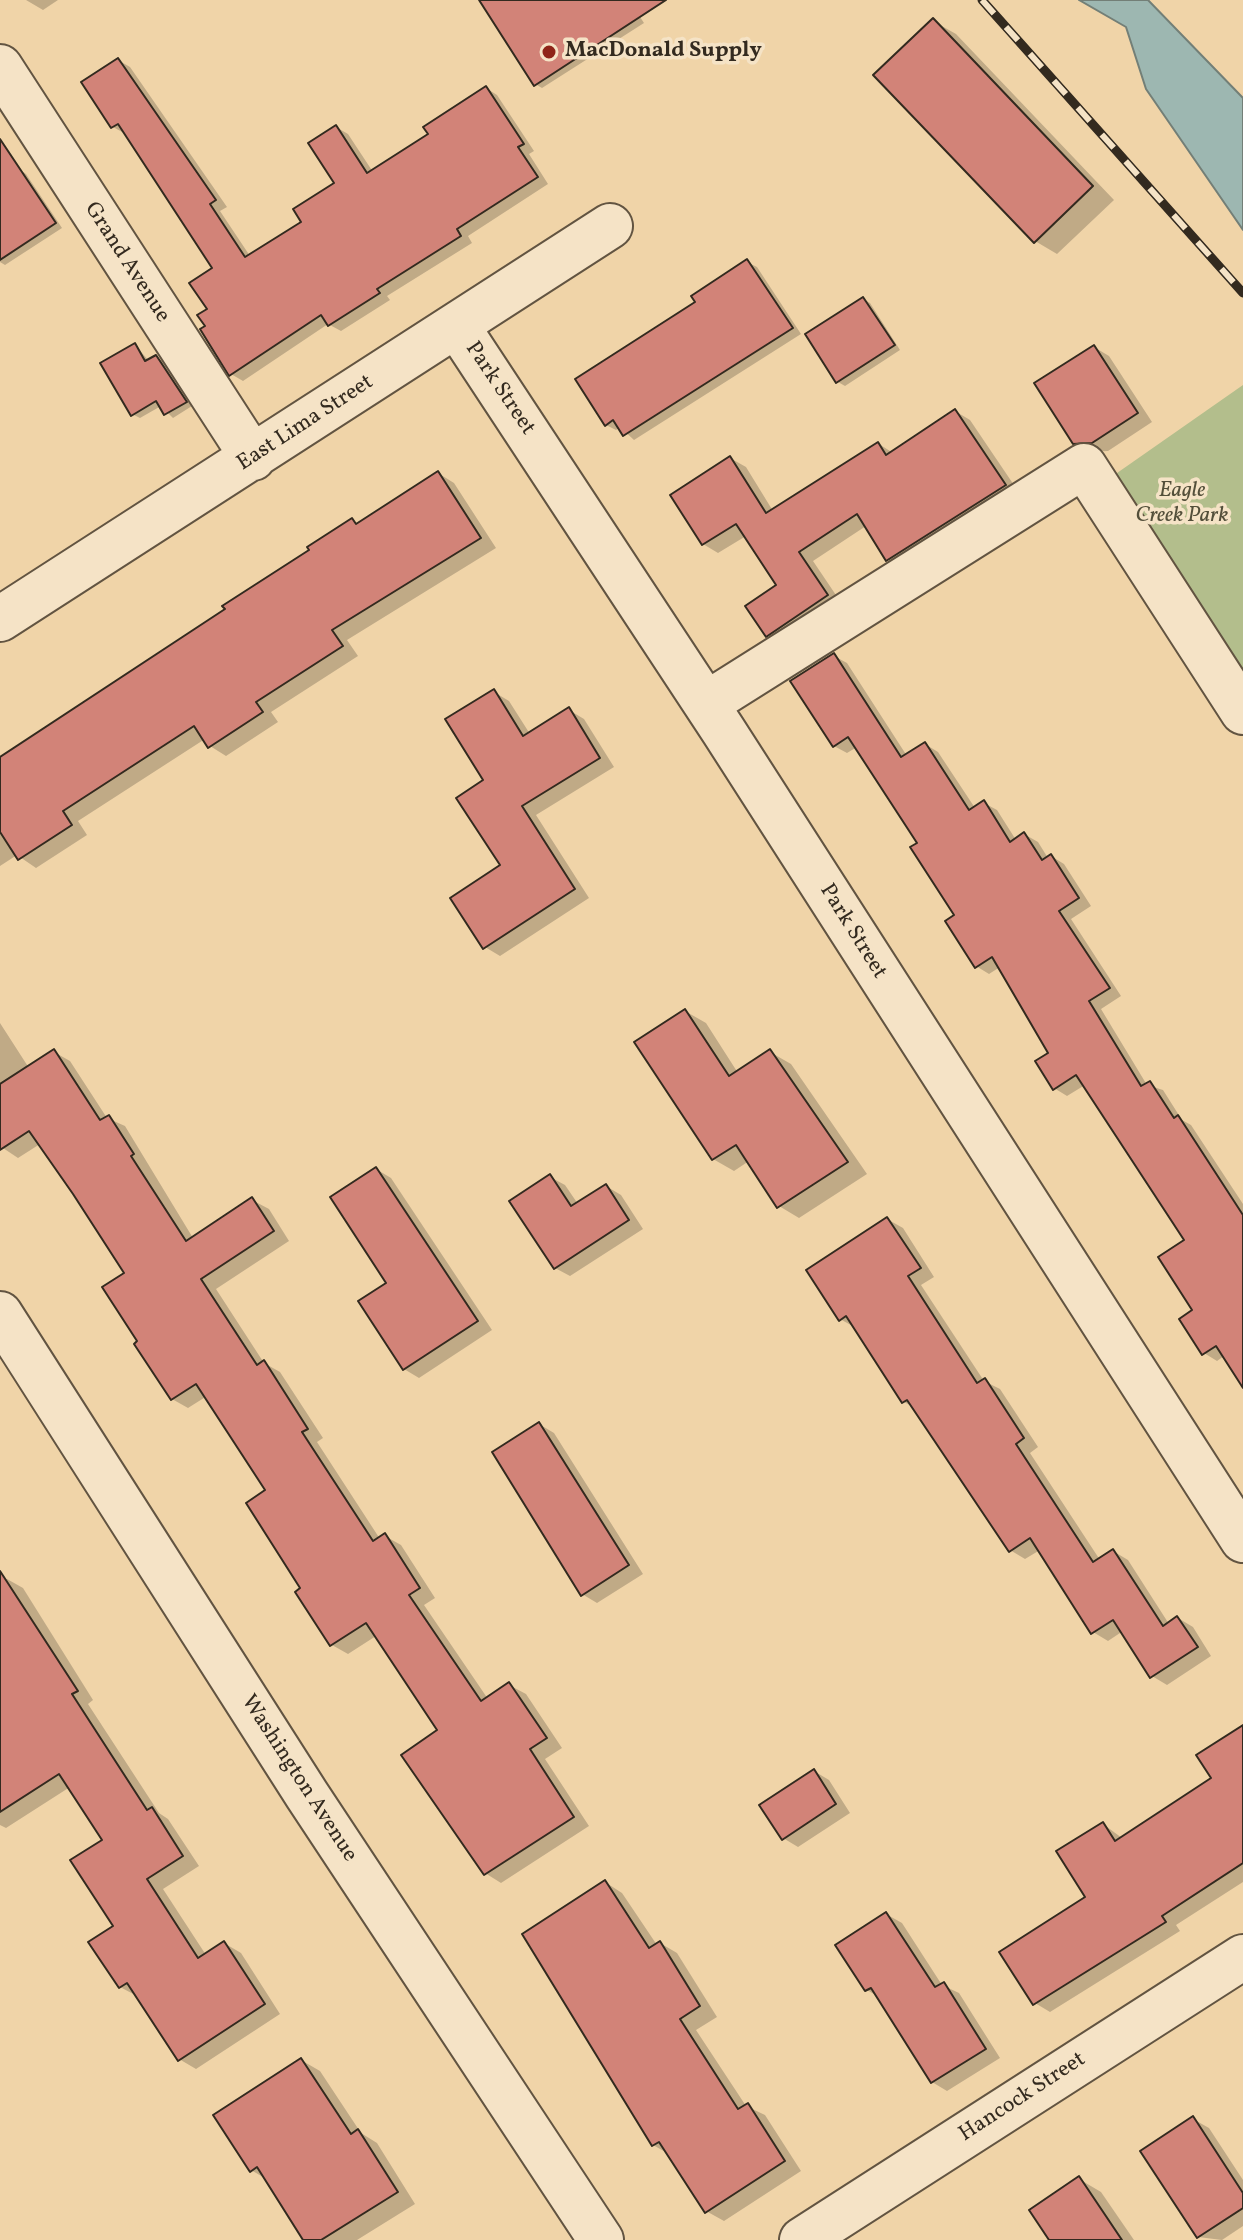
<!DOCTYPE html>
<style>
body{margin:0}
canvas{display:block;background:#f0d4a8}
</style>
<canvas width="1243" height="2240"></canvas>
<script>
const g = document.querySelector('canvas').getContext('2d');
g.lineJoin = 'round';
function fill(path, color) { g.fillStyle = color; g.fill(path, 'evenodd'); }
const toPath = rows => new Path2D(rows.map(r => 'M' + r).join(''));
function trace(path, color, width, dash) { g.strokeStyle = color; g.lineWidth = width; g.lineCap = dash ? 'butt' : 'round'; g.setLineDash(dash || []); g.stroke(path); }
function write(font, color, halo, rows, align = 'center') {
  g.font = font + ' Vollkorn,serif'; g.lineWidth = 7; g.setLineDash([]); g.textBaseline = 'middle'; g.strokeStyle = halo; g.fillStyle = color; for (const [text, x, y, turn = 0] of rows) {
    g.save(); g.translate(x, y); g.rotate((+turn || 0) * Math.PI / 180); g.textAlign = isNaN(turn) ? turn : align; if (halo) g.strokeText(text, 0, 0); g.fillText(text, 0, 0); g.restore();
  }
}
const green = toPath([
 [1243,385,1243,714,1097,487]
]);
const water = toPath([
 [1079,0,1148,0,1243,98,1243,230,1146,89,1126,27,1079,0]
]);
const shadow = toPath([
 [26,0,58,0,43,10],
 [481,0,629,0,644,23,542,88,535,84],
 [933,21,956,34,1114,200,1057,254,1035,241],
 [118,60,130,67,227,207,220,211,250,256,304,223,337,184,336,127,348,134,373,172,430,134,486,88,497,95,534,151,529,154,548,184,468,236,472,243,387,296,390,300,341,331,328,324,243,381,231,374,207,327,215,268,124,133,113,127],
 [0,155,26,174,62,228,5,265,0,262],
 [747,262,757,267,801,334,634,440,620,427,616,430,606,425,697,303],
 [863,299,870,303,900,350,845,386,838,382],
 [135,345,149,361,156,357,163,361,192,406,173,418,161,406,140,418,132,414],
 [1094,347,1109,356,1152,422,1108,451,1091,452,1075,442],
 [955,411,970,420,1020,494,903,568,888,560,866,526,813,561,842,604,782,644,767,635,779,586,746,536,718,553,703,544,730,458,746,467,773,511,879,444,893,453],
 [438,473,454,483,496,548,347,640,358,656,271,712,278,722,226,756,210,746,205,739,78,821,87,835,36,868,17,855,0,866,0,759,152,661,352,520,359,524],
 [834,656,847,663,907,756,925,744,938,752,975,808,984,803,997,810,1016,840,1024,834,1038,842,1048,858,1051,856,1064,864,1091,906,1071,919,1121,996,1101,1009,1147,1085,1163,1090,1182,1120,1191,1125,1243,1204,1243,1384,1224,1356,1217,1361,1204,1353,1187,1241,1085,1085,1067,1096,1054,1088,1051,1053,1000,967,989,974,976,966,957,916,919,843,857,747,847,753,834,746],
 [494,692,509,701,530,734,569,710,584,719,614,767,536,815,589,898,500,956,485,947,503,866,486,781],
 [685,1011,706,1023,738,1073,770,1052,791,1064,867,1174,799,1218,779,1206,749,1161,734,1171,713,1159],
 [0,1023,29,1068,54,1052,70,1061,107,1118,125,1126,193,1238,252,1200,269,1209,289,1241,216,1289,264,1363,280,1372,323,1438,317,1442,380,1539,385,1536,401,1545,435,1598,424,1605,488,1699,509,1685,526,1694,562,1748,545,1759,589,1826,501,1883,485,1873,440,1731,376,1636,348,1654,332,1645,303,1589,268,1491,207,1396,188,1408,172,1399,105,1288,127,1273,40,1144,18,1158,0,1146],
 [376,1169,391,1178,492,1330,419,1378,404,1369],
 [550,1177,565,1185,578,1204,606,1186,621,1195,643,1229,570,1276,555,1268],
 [887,1219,903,1228,934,1277,921,1285,984,1381,1000,1389,1038,1447,1030,1453,1100,1560,1113,1551,1128,1560,1169,1624,1178,1618,1193,1627,1211,1656,1167,1685,1152,1676,1123,1631,1108,1641,1093,1632,1040,1550,1025,1559,1010,1550,915,1408,904,1402,856,1328,840,1319],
 [539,1424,554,1433,643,1574,597,1603,582,1594],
 [7,1579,23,1588,93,1700,88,1704,159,1813,168,1819,199,1866,163,1889,206,1955,224,1943,241,1953,280,2014,196,2069,179,2059,137,1996,120,1987,104,1840,70,1787,6,1828,0,1825,0,1583],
 [1243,1727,1243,1882,1176,1925,1180,1931,1050,2012,1035,2003,1087,1898,1103,1824,1122,1838,1214,1779],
 [814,1771,829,1780,850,1813,798,1847,783,1838],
 [605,1882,622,1893,657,1945,660,1943,677,1953,717,2017,696,2030,746,2106,765,2115,801,2171,724,2221,706,2211,669,2154,653,2145],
 [886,1914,902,1923,942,1985,959,1993,1000,2058,947,2091,932,2082,879,1997,867,1990],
 [301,2060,320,2071,361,2133,377,2143,415,2204,357,2240,305,2240,268,2180,251,2170],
 [1193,2119,1209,2128,1243,2180,1243,2226,1222,2240,1198,2237],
 [1079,2179,1101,2192,1134,2240,1051,2240]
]);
const building = toPath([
 [479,0,666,0,534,86,479,0],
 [933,18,1093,186,1034,243,873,75,933,18],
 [118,58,216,200,210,204,245,257,301,222,293,209,334,183,308,143,336,125,367,173,428,134,423,127,486,86,524,144,518,147,538,177,457,229,461,236,377,289,380,293,328,326,321,315,229,376,200,329,205,326,197,315,207,309,189,283,212,268,118,124,111,128,81,82,118,58],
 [0,139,56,223,0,260,0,139],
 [747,259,793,328,623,436,613,420,605,426,575,379,695,302,691,296,747,259],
 [863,297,895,345,836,383,805,334,863,297],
 [135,343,145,361,156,355,187,402,164,415,156,401,131,416,100,363,135,343],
 [1094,345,1138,413,1092,443,1073,444,1034,383,1094,345],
 [955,409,1006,485,886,561,857,514,799,552,828,595,766,637,745,606,776,585,736,524,702,545,670,495,730,456,766,513,878,442,886,455,955,409],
 [438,471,481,538,332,630,343,646,256,702,263,712,208,748,194,726,63,811,72,825,18,860,0,832,0,757,225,609,222,606,309,550,307,547,352,518,356,524,438,471],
 [834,653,901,757,925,742,969,810,984,800,1010,842,1024,832,1042,860,1051,854,1079,898,1059,911,1110,988,1089,1001,1141,1086,1150,1081,1174,1118,1178,1115,1243,1215,1243,1388,1216,1346,1202,1355,1179,1319,1192,1310,1158,1257,1184,1240,1076,1075,1053,1090,1035,1061,1048,1053,992,957,975,968,945,921,954,915,910,847,917,843,848,737,833,747,790,681,834,653],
 [494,689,523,736,569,707,600,758,522,806,575,889,483,949,450,898,500,865,456,798,483,780,445,719,494,689],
 [685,1009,729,1076,770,1049,848,1162,777,1208,736,1145,712,1160,634,1042,685,1009],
 [54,1049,100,1120,109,1115,134,1154,131,1156,186,1241,252,1197,274,1231,201,1279,257,1365,264,1360,308,1429,302,1432,373,1541,385,1533,420,1588,409,1595,481,1701,509,1682,547,1738,530,1749,574,1817,484,1875,401,1755,437,1730,366,1623,330,1646,295,1592,300,1588,246,1503,265,1490,196,1384,171,1400,134,1344,137,1341,102,1287,124,1273,73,1194,29,1131,0,1150,0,1084,54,1049],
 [376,1167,478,1321,403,1370,358,1301,386,1283,330,1197,376,1167],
 [550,1174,571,1206,606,1184,629,1220,554,1269,509,1201,550,1174],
 [887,1217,921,1268,908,1276,977,1383,985,1378,1024,1438,1016,1444,1093,1562,1113,1549,1163,1626,1177,1616,1198,1647,1150,1678,1113,1620,1091,1634,1030,1538,1009,1552,907,1400,902,1403,846,1316,839,1321,806,1270,887,1217],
 [539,1422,629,1565,581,1596,492,1452,539,1422],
 [0,1571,78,1691,72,1694,147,1810,152,1807,183,1856,147,1879,198,1958,224,1941,265,2004,178,2061,127,1983,119,1988,88,1942,113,1926,70,1860,102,1840,59,1774,0,1812,0,1571],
 [1243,1725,1243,1863,1162,1916,1166,1922,1033,2005,999,1952,1085,1897,1056,1851,1103,1822,1115,1841,1211,1778,1196,1755,1243,1725],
 [814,1769,836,1804,782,1840,759,1805,814,1769],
 [605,1880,649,1948,660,1941,700,2006,680,2019,738,2109,748,2103,785,2161,705,2213,659,2142,652,2146,522,1934,605,1880],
 [886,1912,935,1987,944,1982,986,2049,931,2083,871,1988,865,1991,835,1945,886,1912],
 [301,2058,351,2134,358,2129,398,2192,321,2240,303,2240,257,2167,250,2172,213,2115,301,2058],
 [1193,2116,1243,2193,1243,2208,1197,2238,1140,2151,1193,2116],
 [1079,2176,1122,2240,1049,2240,1029,2210,1079,2176]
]);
const minor = toPath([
 [0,67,253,458],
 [457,326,723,730,1243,1540],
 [0,619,610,226],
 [706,704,1084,466,1243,712],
 [0,1314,307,1795,601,2240],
 [802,2240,1243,1957]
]);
const rail = toPath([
 [982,0,1243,293]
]);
const markers = [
 [549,52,8,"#8f2418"]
];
const poiNames = [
 ["MacDonald Supply",565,52]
];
const streetNames = [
 ["Grand Avenue",126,263,57],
 ["Park Street",499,389,56],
 ["East Lima Street",306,424,-33],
 ["Park Street",852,932,58],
 ["Washington Avenue",298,1779,57],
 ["Hancock Street",1023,2098,-33]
];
const parkNames = [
 ["Eagle",1182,492],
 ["Creek Park",1182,517]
];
fill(green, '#b3be8c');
fill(water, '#9db7b1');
trace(water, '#737f77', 2);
fill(shadow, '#0003');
fill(building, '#d28378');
trace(building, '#332a1f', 2);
trace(minor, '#625441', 48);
trace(minor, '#f5e3c6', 44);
trace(rail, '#332a1f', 9);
trace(rail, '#f5e3c6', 6, [18]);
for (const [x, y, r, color] of markers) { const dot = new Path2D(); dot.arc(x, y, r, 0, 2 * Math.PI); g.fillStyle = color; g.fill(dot); trace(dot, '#f5e3c6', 3); }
write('bold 22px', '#332a1f', '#f5e3c6', poiNames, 'left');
write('22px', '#332a1f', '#f5e3c6', streetNames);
write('italic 22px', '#534f3a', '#f5e3c6', parkNames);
</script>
